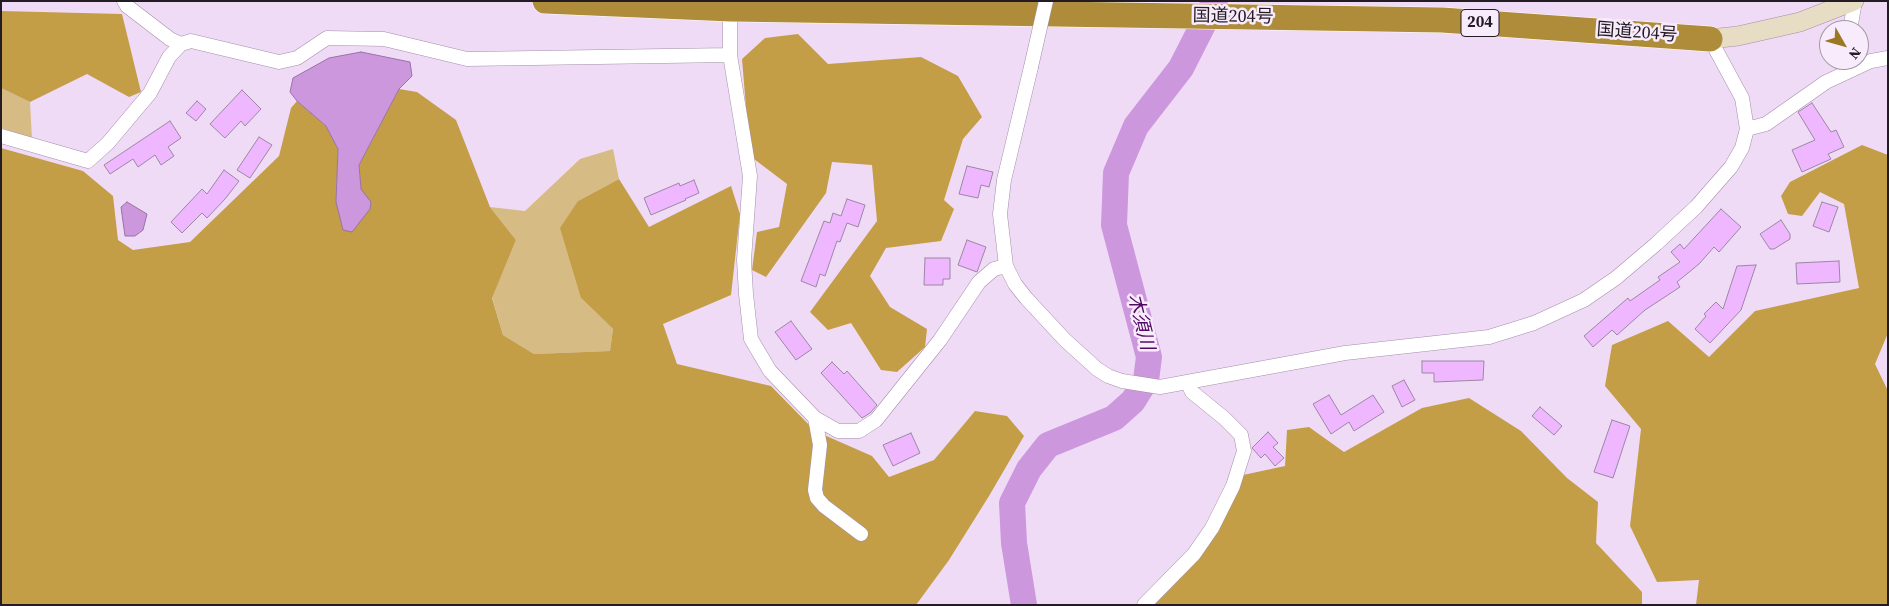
<!DOCTYPE html>
<meta charset="utf-8">
<style>
body{margin:0}
#map{position:relative;width:1889px;height:606px;overflow:hidden;background:#f0dbf7;font-family:"Source Serif 4",serif}
canvas{display:block}
.frame{position:absolute;inset:0;border:2px solid #231c25;pointer-events:none}
.north{position:absolute;left:1819px;top:20px;width:50px;height:50px;box-sizing:border-box;background:#f8ecfc;border:1px solid #a399a6;border-radius:50%;rotate:128deg;font-size:14px;font-weight:700;line-height:20px;text-align:center;color:#231c25}
.north::after{content:'';display:block;margin:auto;width:18px;height:22px;background:#9b7923;clip-path:polygon(50% 0,100% 100%,50% 72%,0 100%)}
</style>
<div id="map">
<canvas width="1889" height="606"></canvas>
<div class="frame"></div>
<div class="north">N</div>
</div>
<script>
const g = document.querySelector('canvas').getContext('2d');
g.lineJoin = 'round';
function fill(path, color) { g.fillStyle = color; g.fill(path, 'evenodd'); }
const toPath = rows => new Path2D(rows.map(r => 'M' + r).join(''));
function trace(path, color, width, dash) { g.strokeStyle = color; g.lineWidth = width; g.lineCap = dash ? 'butt' : 'round'; g.setLineDash(dash || []); g.stroke(path); }
function write(font, color, halo, rows, align = 'center') {
  g.font = font + ' "Source Serif 4","Noto Sans JP",serif'; g.lineWidth = 5; g.setLineDash([]); g.textBaseline = 'middle'; g.strokeStyle = halo; g.fillStyle = color; for (const [text, x, y, turn = 0] of rows) {
    g.save(); g.translate(x, y); g.rotate((+turn || 0) * Math.PI / 180); g.textAlign = isNaN(turn) ? turn : align; if (halo) g.strokeText(text, 0, 0); g.fillText(text, 0, 0); g.restore();
  }
}
const green = toPath([
 [1,88,30,102,32,139,1,128],
 [613,149,619,179,578,201,581,298,613,329,610,351,534,354,503,335,492,297,516,240,490,207,525,211,580,159]
]);
const forest = toPath([
 [1,11,122,14,141,92,129,97,87,74,30,102,1,88],
 [798,34,828,64,921,57,958,76,982,117,963,139,944,200,954,209,941,241,886,248,870,276,890,307,927,329,925,347,897,372,881,370,851,323,828,330,810,312,877,221,872,165,832,162,826,193,766,277,752,270,757,232,779,227,787,184,750,156,742,59,765,38],
 [399,89,417,92,456,120,490,207,516,240,492,298,503,335,534,354,610,351,613,329,581,298,560,228,578,201,619,179,649,227,731,186,740,214,731,295,663,324,677,364,771,386,815,431,872,456,889,477,934,460,975,411,1007,416,1024,436,989,496,949,560,916,605,1,605,1,148,83,171,113,196,118,240,133,250,190,242,279,156,291,108,297,101,326,126,338,149,336,202,361,189,359,165],
 [1862,145,1888,155,1888,333,1875,364,1888,391,1888,605,1696,605,1699,580,1657,582,1630,526,1641,429,1605,386,1612,345,1668,321,1709,357,1755,311,1859,288,1844,204,1820,192,1802,216,1788,214,1781,196,1790,182],
 [1469,398,1521,431,1567,478,1598,502,1596,543,1642,592,1642,605,1153,605,1243,475,1285,466,1287,430,1309,427,1344,452,1422,408]
]);
const water = toPath([
 [361,52,410,62,412,76,399,89,359,165,361,189,371,202,370,209,352,232,343,230,336,202,338,149,326,126,297,101,290,92,293,78,329,58,361,52],
 [127,202,147,214,143,230,135,236,125,236,121,207,127,202]
]);
const river = toPath([
 [1024,605,1014,543,1012,503,1029,469,1048,445,1114,418,1133,401,1146,380,1149,357,1114,225,1116,173,1136,126,1181,68,1215,1]
]);
const building = toPath([
 [242,90,261,109,245,126,241,121,225,138,210,124,242,90],
 [197,101,206,109,196,121,186,113,197,101],
 [1812,103,1831,132,1836,130,1844,147,1828,154,1831,159,1802,172,1792,150,1815,140,1798,112,1812,103],
 [170,121,181,138,168,147,174,156,161,165,155,155,138,167,133,159,110,174,104,165,170,121],
 [259,137,272,145,250,178,237,170,259,137],
 [967,166,993,172,989,187,981,185,978,198,959,194,967,166],
 [224,170,239,181,225,199,207,218,202,213,182,233,171,222,202,189,207,194,224,170],
 [694,180,699,193,685,199,686,200,651,215,644,198,679,183,680,186,694,180],
 [847,199,865,205,858,227,847,223,840,242,837,241,825,276,820,274,816,287,801,281,824,221,830,223,833,213,841,216,847,199],
 [1822,202,1838,207,1829,232,1813,226,1822,202],
 [1721,209,1741,227,1719,252,1714,247,1699,264,1677,282,1680,287,1645,310,1617,335,1612,330,1593,347,1584,336,1628,298,1630,301,1660,280,1658,277,1680,262,1671,252,1680,244,1684,249,1721,209],
 [1781,220,1790,234,1790,239,1774,249,1770,249,1760,234,1781,220],
 [967,240,986,247,977,272,958,265,967,240],
 [925,258,950,258,950,279,943,279,943,285,924,285,925,258],
 [1839,261,1840,282,1797,284,1796,263,1839,261],
 [1756,265,1741,310,1710,343,1695,329,1706,316,1704,314,1716,302,1723,309,1737,266,1756,265],
 [791,321,812,349,796,360,775,332,791,321],
 [1422,361,1484,361,1483,380,1434,382,1434,373,1422,373,1422,361],
 [832,362,844,374,847,371,877,405,870,413,862,418,821,373,832,362],
 [1404,380,1415,400,1402,407,1392,386,1404,380],
 [1329,395,1341,415,1373,395,1384,412,1354,431,1349,422,1331,434,1313,404,1329,395],
 [1540,407,1562,426,1554,435,1532,416,1540,407],
 [1612,420,1630,426,1613,478,1594,472,1612,420],
 [1268,432,1278,443,1273,447,1284,458,1275,466,1265,454,1261,458,1252,448,1268,432],
 [911,433,920,453,893,466,883,445,911,433]
]);
const street = toPath([
 [124,1,127,6,170,39,181,44],
 [730,2,730,55,750,176,744,260,746,294,751,339,770,371,815,418,838,431,859,431,876,420,940,340,979,282,994,269,1006,266],
 [1850,30,1855,1],
 [1031,67,1004,180,1000,214,1006,266,1015,284,1026,298,1065,340,1097,369,1108,376,1122,381,1160,387,1345,353,1489,337,1534,323,1584,300,1616,278,1656,244,1696,207,1731,167,1742,148,1747,129,1742,98,1710,39],
 [1747,129,1766,124,1826,82,1871,61,1888,58],
 [1,136,88,161,108,143,150,93,169,57,181,44,191,41,279,62,297,58,327,38,384,39,467,59,730,55],
 [815,418,820,445,815,490,817,498,824,506,861,534],
 [1144,605,1194,554,1212,528,1233,486,1244,451,1241,435,1224,418,1192,392,1187,382]
]);
const secondary = toPath([
 [1710,39,1738,36,1800,22,1854,1]
]);
const highway = toPath([
 [545,1,731,9,1442,20,1710,39]
]);
const streetBridge = toPath([
 [1031,67,1046,1]
]);
const shields = [
 [1480,23,38]
];
const shieldNames = [
 ["204",1480,23]
];
const streetNames = [
 ["国道204号",1233,17,1],
 ["国道204号",1637,33,4]
];
const waterNames = [
 ["木須川",1140,322,76]
];
fill(green, '#d6bc84');
fill(forest, '#c39e47');
fill(water, '#cc97dd');
trace(water, '#9972a6', 1);
trace(river, '#cc97dd', 26);
fill(building, '#eeb7ff');
trace(building, '#9b87a0', 1);
trace(street, '#a38fa9', 15);
trace(secondary, '#a38fa9', 20);
trace(highway, '#fff', 26);
trace(street, '#fff', 14);
trace(secondary, '#e7dcc4', 19);
trace(highway, '#ae8c39', 25);
trace(streetBridge, '#a38fa9', 15, []);
trace(streetBridge, '#fff', 14);
for (const [x, y, w] of shields) { const box = new Path2D(); box.roundRect(x - w / 2, y - 13.5, w, 27, 4); g.fillStyle = '#f8ecfc'; g.fill(box); trace(box, '#231c25', 1); }
write('bold 16px', '#231c25', null, shieldNames);
write('18px', '#231c25', '#f8ecfc', streetNames);
write('italic 19px', '#500a61', '#f8ecfc', waterNames);
</script>
